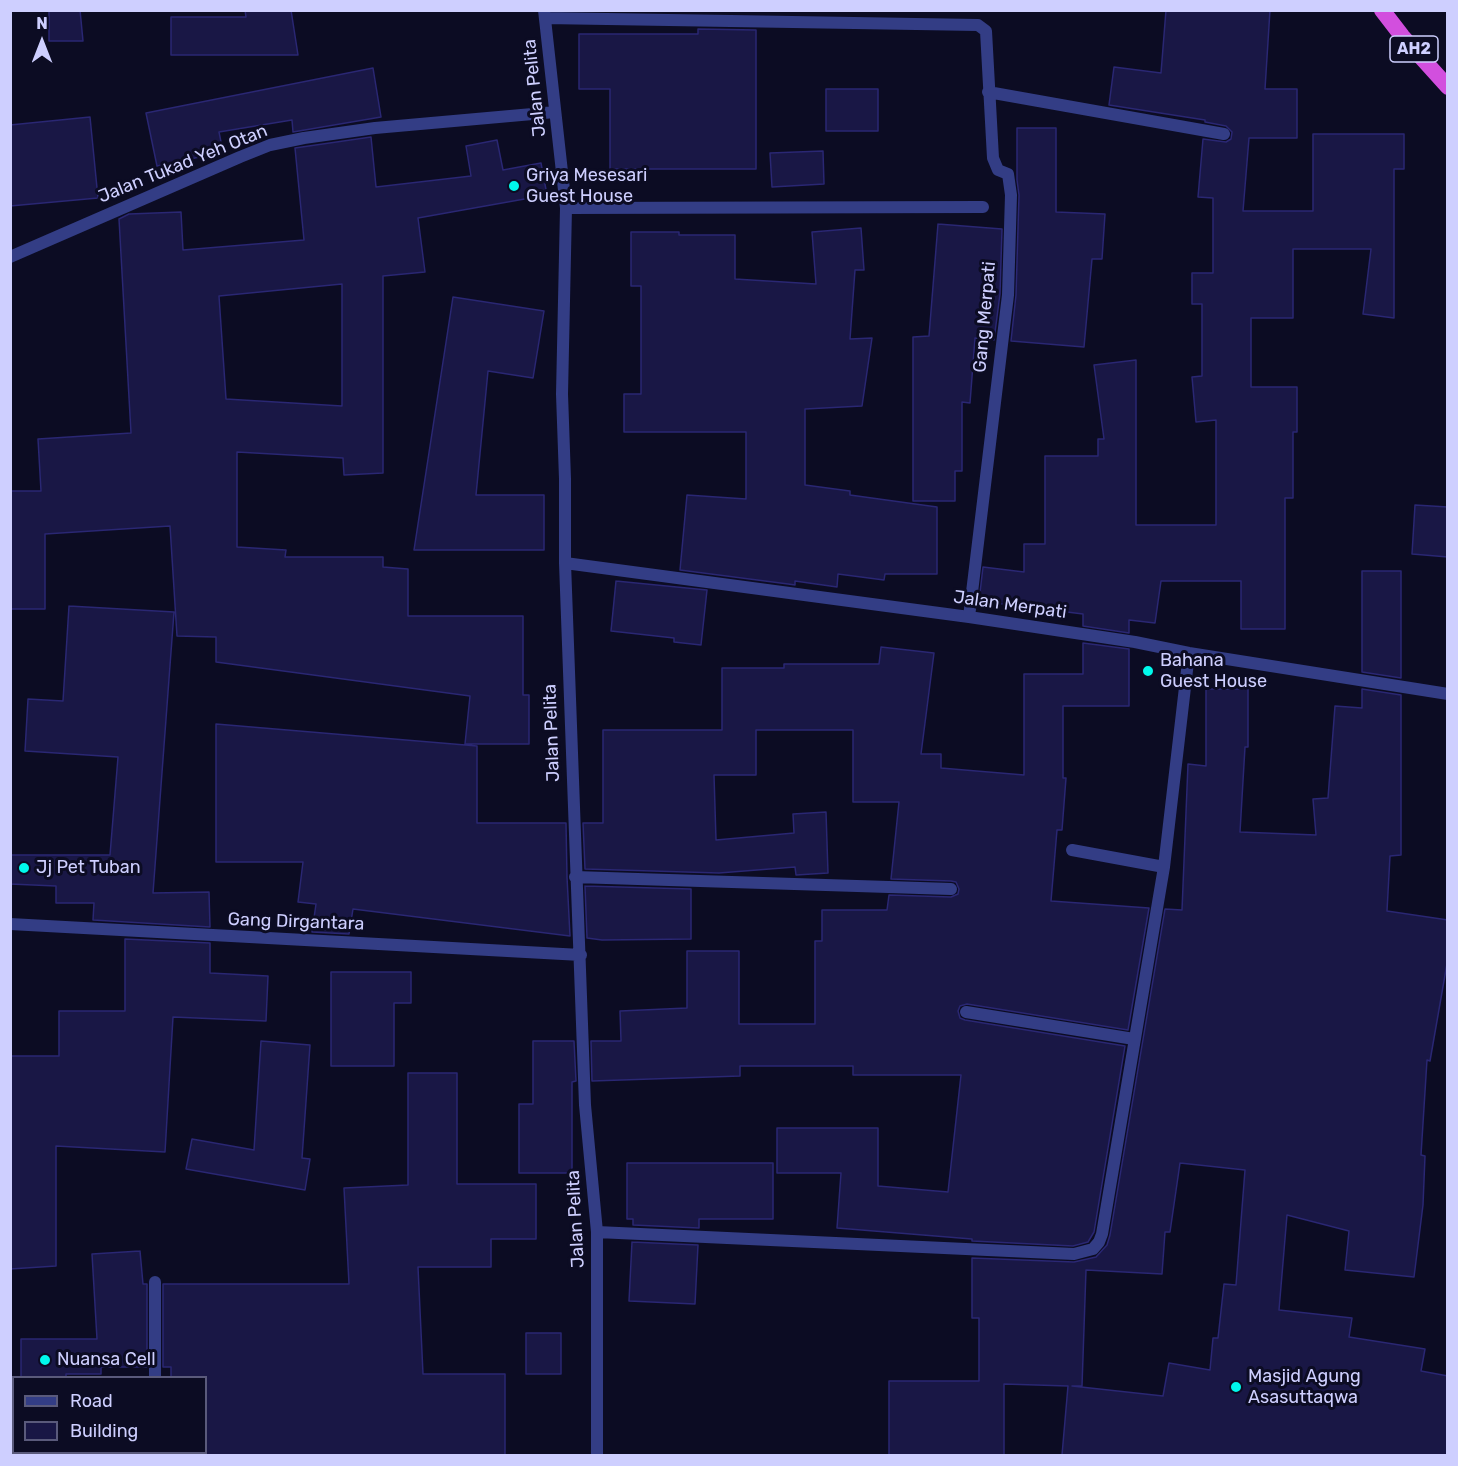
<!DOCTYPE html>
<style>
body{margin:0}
#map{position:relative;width:1458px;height:1466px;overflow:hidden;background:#0c0c23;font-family:Rubik,sans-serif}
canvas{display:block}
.frame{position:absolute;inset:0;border:12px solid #cecfff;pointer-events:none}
.legend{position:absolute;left:12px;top:1376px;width:195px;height:78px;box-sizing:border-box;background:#0c0c23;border:2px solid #5a5a7b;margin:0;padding:8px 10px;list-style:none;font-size:18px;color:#cecfff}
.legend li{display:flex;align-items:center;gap:12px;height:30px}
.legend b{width:30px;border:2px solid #5a5a7b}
.north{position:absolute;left:12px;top:12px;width:60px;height:60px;-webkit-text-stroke:4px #0c0c23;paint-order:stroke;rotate:0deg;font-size:16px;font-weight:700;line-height:24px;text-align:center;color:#cecfff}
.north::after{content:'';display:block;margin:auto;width:21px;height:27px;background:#cecfff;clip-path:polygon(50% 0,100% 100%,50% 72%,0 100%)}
</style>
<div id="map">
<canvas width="1458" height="1466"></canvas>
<div class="frame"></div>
<ul class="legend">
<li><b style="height:8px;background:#333d85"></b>Road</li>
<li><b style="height:16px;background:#191745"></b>Building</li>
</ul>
<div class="north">N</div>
</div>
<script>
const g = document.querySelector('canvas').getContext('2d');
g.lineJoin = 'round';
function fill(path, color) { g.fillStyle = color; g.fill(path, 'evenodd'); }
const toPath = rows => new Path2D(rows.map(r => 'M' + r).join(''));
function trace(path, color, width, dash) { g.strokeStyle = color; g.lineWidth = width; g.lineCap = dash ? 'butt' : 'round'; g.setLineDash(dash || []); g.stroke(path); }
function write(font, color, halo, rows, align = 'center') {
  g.font = font + ' Rubik,sans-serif'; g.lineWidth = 6; g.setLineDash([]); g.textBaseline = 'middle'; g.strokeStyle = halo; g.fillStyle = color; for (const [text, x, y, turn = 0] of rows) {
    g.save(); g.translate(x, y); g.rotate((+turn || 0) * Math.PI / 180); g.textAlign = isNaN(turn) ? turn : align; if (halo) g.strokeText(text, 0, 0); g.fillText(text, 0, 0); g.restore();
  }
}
const building = toPath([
 [49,10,80,10,83,41,49,41,49,10],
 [245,10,291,10,298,55,171,55,171,17,246,17,245,10],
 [1166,10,1270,10,1265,89,1297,89,1297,138,1249,138,1243,211,1313,211,1313,134,1404,134,1404,169,1394,169,1394,318,1363,314,1371,249,1293,249,1293,318,1251,318,1251,387,1297,387,1297,432,1293,432,1293,498,1285,498,1285,629,1241,629,1241,581,1161,581,1155,623,1129,620,1129,633,1083,626,1083,614,979,601,983,567,1024,572,1024,544,1045,544,1045,456,1098,456,1098,439,1104,439,1094,365,1136,360,1136,525,1216,525,1216,420,1196,422,1192,377,1202,376,1202,304,1192,304,1192,273,1213,273,1213,198,1198,197,1203,139,1226,142,1231,139,1232,132,1226,126,1205,122,1205,120,1109,105,1114,67,1161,73,1166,10],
 [698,29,756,30,756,169,610,169,610,89,579,89,579,34,698,34,698,29],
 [373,68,381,117,293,132,292,120,219,132,223,152,157,166,146,113,373,68],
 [826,89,878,89,878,131,826,131,826,89],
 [90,117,98,198,10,206,10,125,90,117],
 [1017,128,1056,128,1056,212,1105,214,1102,259,1092,259,1084,347,1011,341,1016,295,1019,195,1017,180,1017,128],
 [371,137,376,187,471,176,466,146,497,140,503,170,541,163,547,195,418,218,425,272,383,276,383,473,344,475,343,458,237,452,237,547,286,550,285,557,383,557,383,567,408,569,408,616,523,616,523,695,529,695,529,744,465,744,470,696,216,662,216,637,177,636,170,526,45,534,45,609,10,609,10,491,41,491,38,439,131,433,119,219,129,214,181,212,183,250,304,240,295,148,371,137],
 [342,284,342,406,226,399,219,296,342,284],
 [823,151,824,184,772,187,770,153,823,151],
 [938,224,1002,229,1000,294,994,340,975,338,970,403,962,402,962,471,955,471,955,501,913,501,913,337,929,336,938,224],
 [861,228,864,270,855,270,850,339,872,338,862,406,805,409,805,485,850,491,850,495,937,507,937,574,885,574,884,580,838,574,837,587,795,581,795,585,788,584,680,570,687,495,746,499,746,432,624,432,624,394,641,394,641,286,631,286,631,232,679,232,679,235,735,235,735,279,816,284,812,232,861,228],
 [453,297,544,311,533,378,488,371,476,495,544,495,544,550,414,550,453,297],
 [1415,505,1448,507,1448,557,1412,554,1415,505],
 [1362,571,1401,571,1401,678,1362,672,1362,571],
 [616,581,707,590,701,645,674,642,674,638,611,631,616,581],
 [69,606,174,612,153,893,209,892,210,927,93,920,94,903,56,903,56,886,10,884,10,855,110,855,118,757,25,751,28,699,63,701,69,606],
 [1083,643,1129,649,1129,706,1063,706,1063,778,1066,778,1062,830,1057,830,1051,901,1149,908,1128,1030,967,1004,960,1006,958,1011,960,1018,965,1020,1125,1046,1094,1232,1088,1242,1073,1246,972,1241,972,1239,837,1228,841,1173,777,1173,777,1128,878,1128,878,1186,948,1192,961,1075,853,1075,853,1066,740,1066,740,1076,592,1081,591,1041,621,1041,620,1011,687,1008,687,951,739,951,739,1024,815,1024,815,941,822,941,822,910,887,910,889,895,951,897,958,894,959,889,956,882,951,881,891,879,899,802,853,802,853,730,756,730,756,775,714,775,716,840,794,833,793,814,826,812,828,873,796,875,795,867,719,873,585,869,583,823,603,823,603,730,722,730,722,668,784,668,784,664,879,664,881,647,934,653,921,754,941,754,941,768,1024,775,1024,674,1083,674,1083,643],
 [1206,689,1248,689,1248,747,1245,747,1240,832,1316,835,1313,799,1328,798,1335,706,1362,708,1362,689,1401,695,1401,855,1390,856,1387,911,1448,920,1448,958,1430,1061,1427,1060,1421,1155,1425,1156,1423,1205,1414,1277,1345,1270,1349,1231,1287,1215,1279,1310,1352,1318,1349,1337,1425,1349,1421,1371,1448,1376,1448,1455,1062,1455,1068,1386,1004,1384,1004,1455,889,1455,889,1381,979,1381,979,1318,972,1318,972,1258,1074,1262,1096,1257,1107,1245,1110,1235,1165,909,1182,910,1188,764,1206,766,1206,689],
 [1180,1163,1245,1170,1236,1285,1224,1284,1218,1338,1213,1338,1210,1370,1169,1363,1163,1396,1072,1386,1082,1386,1086,1270,1162,1274,1165,1232,1170,1232,1180,1163],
 [216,724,477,746,477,823,566,823,567,877,570,936,353,909,349,934,312,932,316,904,298,902,303,862,216,862,216,724],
 [585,886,691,889,691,939,602,940,587,938,585,886],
 [125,939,210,943,210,973,268,976,266,1021,173,1017,165,1152,56,1146,56,1266,10,1269,10,1056,59,1056,59,1011,125,1011,125,939],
 [331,972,411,972,411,1003,394,1003,394,1066,331,1066,331,972],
 [261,1041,310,1045,302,1158,310,1159,305,1190,186,1169,192,1139,254,1150,261,1041],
 [533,1041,574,1041,576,1081,572,1082,572,1173,519,1173,519,1104,533,1104,533,1041],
 [408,1073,457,1073,457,1184,536,1184,536,1239,491,1239,491,1267,418,1267,423,1374,505,1374,505,1455,206,1455,206,1377,171,1377,171,1367,163,1367,163,1284,349,1284,344,1188,408,1185,408,1073],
 [627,1163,773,1163,773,1219,699,1219,699,1228,633,1225,633,1219,627,1219,627,1163],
 [632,1242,698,1245,695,1304,629,1301,632,1242],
 [140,1251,143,1284,147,1284,147,1367,101,1367,101,1374,66,1374,66,1377,21,1377,21,1339,97,1339,92,1254,140,1251],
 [526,1333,561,1333,561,1374,526,1374,526,1333]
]);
const minor = toPath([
 [544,10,566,208,562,394,565,479,565,563,585,1105,597,1232,597,1456],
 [545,18,978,25,986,31,993,158,998,170,1008,174,1011,195,1008,295,969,617],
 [988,92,1224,134],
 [566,208,983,207],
 [10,257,240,157,270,145,304,138,375,128,555,112],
 [565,563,969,617,1135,642,1189,653,1448,694],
 [1072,850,1164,867],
 [575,877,951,889],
 [10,924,581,955],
 [966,1012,1134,1039],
 [597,1232,1074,1254,1093,1249,1099,1242,1102,1234,1164,867,1189,653],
 [155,1378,155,1282],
 [154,1456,154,1452]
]);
const trunk = toPath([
 [1382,10,1402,36,1448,87]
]);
const markers = [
 [514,186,6,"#00f9ec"],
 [1148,671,6,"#00f9ec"],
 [24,868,6,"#00f9ec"],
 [45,1360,6,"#00f9ec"],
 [1236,1387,6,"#00f9ec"]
];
const shields = [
 [1414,49,48]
];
const shieldNames = [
 ["AH2",1414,49]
];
const streetNames = [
 ["Jalan Pelita",535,88,-96],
 ["Jalan Tukad Yeh Otan",183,164,-22],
 ["Gang Merpati",985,317,-85],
 ["Jalan Merpati",1010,605,8],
 ["Jalan Pelita",552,733,-92],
 ["Gang Dirgantara",296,922,2],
 ["Jalan Pelita",576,1219,-93]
];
const poiNames = [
 ["Griya Mesesari",526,176],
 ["Guest House",526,197],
 ["Bahana",1160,661],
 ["Guest House",1160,682],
 ["Jj Pet Tuban",36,868],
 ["Nuansa Cell",57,1360],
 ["Masjid Agung",1248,1377],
 ["Asasuttaqwa",1248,1398]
];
fill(building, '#191745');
trace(building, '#2a2773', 1.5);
trace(minor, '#333d85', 12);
trace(trunk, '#d24fde', 16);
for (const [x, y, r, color] of markers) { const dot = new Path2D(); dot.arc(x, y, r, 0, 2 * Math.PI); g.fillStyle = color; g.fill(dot); trace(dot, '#0c0c23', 2); }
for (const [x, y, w] of shields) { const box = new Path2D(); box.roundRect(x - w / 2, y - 13, w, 26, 4.5); g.fillStyle = '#0c0c23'; g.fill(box); trace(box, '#cecfff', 1.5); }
write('bold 16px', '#cecfff', null, shieldNames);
write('18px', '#cecfff', '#0c0c23', streetNames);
write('18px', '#cecfff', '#0c0c23', poiNames, 'left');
</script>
